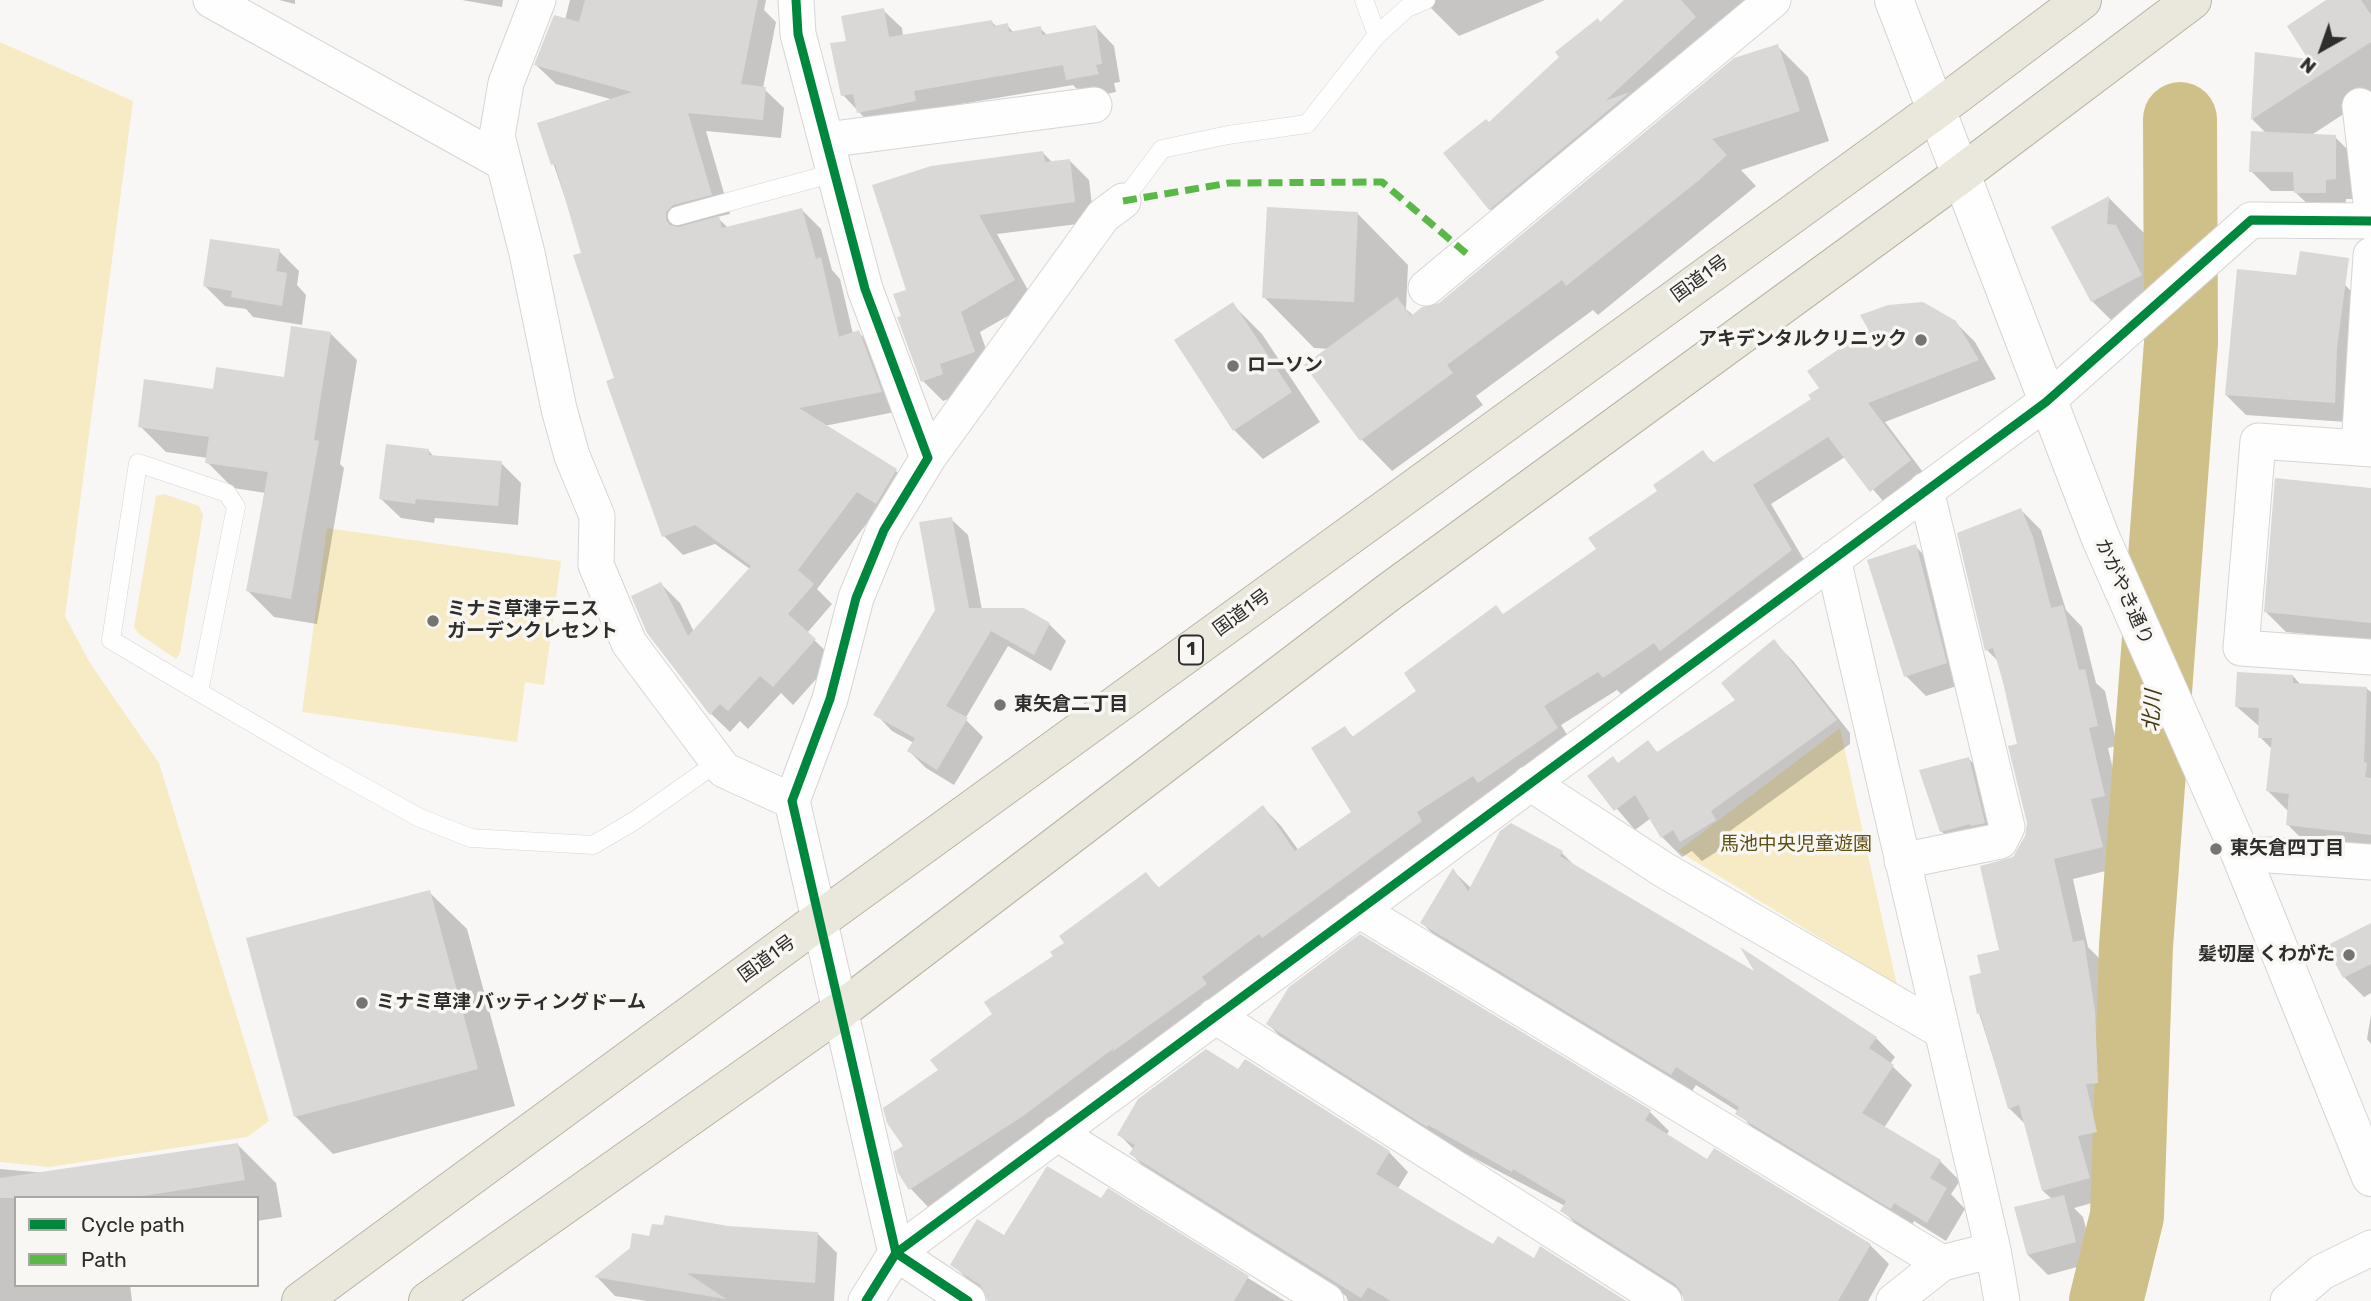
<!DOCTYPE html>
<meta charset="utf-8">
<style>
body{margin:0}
#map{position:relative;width:2371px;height:1301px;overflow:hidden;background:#f8f7f5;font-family:Rubik,sans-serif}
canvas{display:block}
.legend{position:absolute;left:14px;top:1196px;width:245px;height:91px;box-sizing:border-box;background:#f9f7f4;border:2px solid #a8a7a4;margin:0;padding:9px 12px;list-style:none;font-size:21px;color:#2e2e2c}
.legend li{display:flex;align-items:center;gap:14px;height:35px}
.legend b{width:35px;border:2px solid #a8a7a4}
.north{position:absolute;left:2287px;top:14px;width:70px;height:70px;-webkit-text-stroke:5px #f9f7f4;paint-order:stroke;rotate:220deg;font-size:19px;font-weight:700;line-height:28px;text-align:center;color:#2e2e2c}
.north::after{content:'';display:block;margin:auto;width:24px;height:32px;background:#2e2e2c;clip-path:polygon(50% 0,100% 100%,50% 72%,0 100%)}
</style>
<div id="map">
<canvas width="2371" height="1301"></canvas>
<ul class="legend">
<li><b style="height:9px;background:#00873e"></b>Cycle path</li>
<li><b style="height:9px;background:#58b947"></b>Path</li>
</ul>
<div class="north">N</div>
</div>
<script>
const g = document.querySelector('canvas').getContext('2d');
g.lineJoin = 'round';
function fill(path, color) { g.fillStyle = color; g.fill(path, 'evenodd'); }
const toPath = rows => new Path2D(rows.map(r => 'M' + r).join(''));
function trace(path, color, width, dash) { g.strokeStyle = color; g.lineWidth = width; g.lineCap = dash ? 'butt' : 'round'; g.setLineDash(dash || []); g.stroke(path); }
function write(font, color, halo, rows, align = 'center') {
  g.font = font + ' Rubik,"Noto Sans JP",sans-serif'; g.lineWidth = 7; g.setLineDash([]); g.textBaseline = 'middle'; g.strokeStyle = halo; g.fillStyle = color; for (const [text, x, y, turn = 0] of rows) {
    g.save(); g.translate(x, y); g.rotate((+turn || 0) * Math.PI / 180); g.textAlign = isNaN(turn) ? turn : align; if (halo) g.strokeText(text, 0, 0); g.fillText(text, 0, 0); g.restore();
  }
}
const green = toPath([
 [0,42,133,101,65,616,90,663,159,763,269,1121,247,1137,49,1167,0,1162],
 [164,494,199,506,203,515,180,653,176,659,139,634,134,627,156,496],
 [327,528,561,561,544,685,525,682,517,742,302,712],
 [1840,728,1869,860,1897,985,1678,851]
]);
const shadow = toPath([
 [279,0,295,0,295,4],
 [462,0,503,0,502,7],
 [570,0,766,0,764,10,776,22,763,88,784,108,781,138,706,131,730,214,717,217,728,228,801,209,821,229,832,270,840,279,853,334,858,332,878,351,900,411,824,426,896,471,915,490,877,510,817,589,832,604,807,633,834,659,793,705,781,693,748,729,740,721,730,732,704,707,661,584,680,603,694,632,750,569,715,544,683,555,664,536,584,254,540,124,614,100,556,84,536,65,565,20],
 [1423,0,1545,0,1459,36],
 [1627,0,1782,0,1510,229,1490,209,1490,124],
 [2329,0,2371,0,2371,96,2310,136,2335,137,2355,157,2355,199,2346,199,2345,212,2316,212,2294,191,2271,191,2251,171,2266,133,2253,120,2257,54,2312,61],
 [883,10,902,28,903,36,992,22,997,27,1007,25,1014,33,1040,28,1048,36,1096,27,1114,46,1120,82,1114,83,1116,92,1086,98,1073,85,932,109,877,131,843,95,848,42],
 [1777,46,1808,77,1829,141,1741,170,1756,186,1598,315,1593,310,1476,396,1483,405,1392,471,1362,440,1307,366,1330,349,1314,348,1264,297,1358,214,1408,265,1406,309,1414,316,1440,305],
 [1043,153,1053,163,1069,160,1089,180,1094,222,997,234,1034,301,980,332,994,372,959,384,962,394,943,401,923,381,903,317,908,291,875,186],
 [2109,198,2146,235,2145,257,2153,265,2179,313,2130,339,2092,301],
 [279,251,299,271,297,285,306,295,302,325,253,317,246,309,225,306,205,286],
 [2345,285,2365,305,2361,423,2246,415,2226,395],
 [1232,304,1262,334,1320,422,1263,459,1234,430],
 [1955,322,1975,342,1996,379,1885,422,1929,480,1890,509,1845,457,1771,504,1810,570,1623,696,1617,690,1561,725,1575,747,1492,794,1434,832,1440,840,929,1208,911,1189,900,1172,905,1146,940,1070,994,1014,1146,874,1160,889,1263,807,1281,826,1299,851,1354,813,1345,728,1354,738,1419,691,1504,615,1598,549,1703,453,1714,463],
 [331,334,357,360,340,464,344,468,317,624,274,617,248,591,266,493,233,488,207,462,208,458,166,452,140,426,215,391,286,379],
 [429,451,435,458,501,463,521,483,518,525,435,518,434,523,401,518,380,498],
 [2371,489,2371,640,2286,632,2266,612],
 [2021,510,2041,530,2066,610,2082,627,2096,683,2105,691,2117,746,2108,748,2124,816,2110,819,2122,867,2073,879,2088,947,2103,962,2114,1034,2117,1103,2105,1104,2116,1152,2097,1156,2109,1198,2074,1208,2083,1217,2095,1262,2048,1275,2028,1255,2052,1199,2043,1191,2026,1125,2009,1108,1979,1013,1983,974,2001,952,2014,858,2027,837,2028,823,2019,745,1998,661,1987,650],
 [951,519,968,535,982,610,1049,624,1066,641,1051,671,1008,646,965,719,983,737,954,785,926,768,909,751,914,743,892,731,876,714,937,611],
 [1915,546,1935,566,1966,683,1926,696,1906,676],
 [1773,641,1793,661,1850,733,1850,744,1730,831,1735,840,1702,861,1692,851,1682,857,1662,837,1651,818,1635,830,1589,776,1619,765,1647,742,1658,753,1737,700],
 [2293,676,2301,685,2366,688,2371,692,2371,852,2308,845,2288,825,2288,811,2268,791,2273,750,2260,737,2260,727,2237,707],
 [1969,759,1989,779,2004,843,1961,851,1941,831],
 [1562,853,1577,868,1759,976,1876,1038,1895,1057,1890,1064,1912,1085,1884,1128,1940,1161,1960,1181,1951,1194,1965,1209,1946,1241,1914,1221,1911,1227,1756,1133,1739,1112,1696,1085,1691,1093,1441,942,1422,923,1453,871,1471,888],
 [429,892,467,929,515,1106,333,1154,295,1116],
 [2371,925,2371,993,2364,997,2344,977],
 [1361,936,1650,1112,1669,1131,1666,1136,1707,1162,1870,1245,1889,1264,1868,1301,1691,1301,1582,1230,1563,1211,1565,1206,1447,1144,1287,1043,1268,1024],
 [2371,1015,2371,1044,2367,1039],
 [1119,1134,1389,1152,1408,1172,1397,1190,1493,1246,1534,1261,1541,1249,1626,1301,1348,1301,1346,1296,1151,1173,1131,1154,1134,1150],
 [238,1145,276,1183,282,1217,257,1221,257,1198,16,1198,16,1285,130,1285,132,1301,0,1301,0,1169,46,1173],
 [1108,1191,1285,1301,990,1301,952,1264,1005,1237,1102,1201],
 [727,1228,818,1234,837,1253,834,1301,647,1301,615,1296,597,1277,651,1238]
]);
const river = toPath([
 [2106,1301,2127,1216,2136,946,2181,343,2180,119]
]);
const building = toPath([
 [585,0,758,0,741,84,766,87,763,120,688,113,712,195,673,205,666,212,666,220,670,225,679,227,719,216,722,228,802,208,816,259,821,257,839,337,859,330,882,392,799,408,897,469,876,504,857,492,798,570,814,584,788,614,816,639,773,687,760,676,728,711,720,704,710,715,647,633,631,596,661,582,688,636,751,566,695,525,662,537,606,381,614,378,573,255,581,253,555,164,551,165,537,123,632,92,534,65,554,15,579,22],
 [1624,0,1681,0,1696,17,1605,101,1630,92,1489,210,1443,153,1486,119,1489,122,1559,57,1555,52,1598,18,1600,22],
 [2326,0,2361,0,2371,15,2371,42,2251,120,2255,52,2308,59,2287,26],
 [884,8,889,37,992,20,993,26,1008,23,1009,32,1041,26,1042,35,1096,25,1102,64,1096,65,1099,74,1066,80,1063,65,914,91,916,101,857,113,853,94,841,96,830,43,846,41,841,16],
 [1778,44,1800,111,1712,139,1727,155,1698,181,1566,286,1562,280,1447,365,1453,373,1360,441,1304,365,1397,297,1411,316,1422,307,1439,303,1734,58],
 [2251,131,2336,135,2336,179,2326,180,2326,193,2294,193,2293,172,2249,172],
 [1043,151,1045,162,1070,159,1075,202,979,215,1015,280,961,312,975,352,940,364,943,374,921,382,897,317,901,316,893,294,906,290,872,185,931,166],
 [2109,196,2107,224,2116,225,2142,275,2091,302,2051,227],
 [1267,207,1358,212,1354,302,1262,298],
 [210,239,280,249,276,271,287,273,282,306,231,297,232,291,203,286],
 [2300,251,2349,258,2337,347,2335,403,2225,395,2237,269,2296,275],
 [1233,302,1292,392,1233,431,1174,340],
 [1923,302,1956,321,1979,360,1868,403,1911,460,1870,492,1828,437,1753,485,1792,550,1660,651,1654,643,1603,678,1598,672,1544,706,1558,728,1478,783,1473,776,1417,812,1422,821,1262,938,1259,934,1202,977,1207,984,1112,1052,1114,1048,1023,1116,909,1190,898,1173,893,1152,903,1146,887,1123,883,1108,938,1070,930,1060,992,1014,984,1002,1053,956,1050,952,1064,943,1059,936,1146,872,1158,888,1263,805,1295,851,1351,812,1311,748,1345,726,1352,737,1416,691,1404,673,1496,605,1503,614,1596,549,1588,538,1657,491,1653,485,1703,450,1712,463,1811,399,1808,395,1819,388,1807,371,1868,329,1860,315,1888,305],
 [291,326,331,332,314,440,319,441,291,599,246,591,268,472,205,463,209,437,138,427,144,379,213,389,216,367,284,377],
 [386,444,429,449,429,455,502,461,498,506,416,499,415,504,379,499],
 [2275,478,2371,488,2371,623,2264,612],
 [2021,508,2033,537,2051,608,2063,605,2079,670,2085,669,2098,726,2089,728,2105,796,2091,799,2103,847,2054,859,2073,942,2084,940,2095,1012,2098,1083,2086,1084,2097,1132,2078,1136,2090,1178,2042,1191,2019,1105,2008,1109,1980,1013,1977,1014,1969,976,1981,973,1977,955,1999,950,1980,866,2013,857,2025,836,2027,823,2008,746,2017,744,2003,682,1993,648,1985,651,1957,533],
 [952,517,969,608,1024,608,1050,623,1034,655,991,631,946,706,968,718,937,770,907,751,915,738,873,715,935,610,919,522],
 [1916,544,1947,663,1904,677,1867,560],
 [1774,639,1837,720,1711,811,1716,820,1680,842,1673,830,1661,838,1635,795,1614,811,1587,776,1613,756,1618,763,1648,740,1657,752,1735,700,1721,683],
 [2237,672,2293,675,2293,683,2367,687,2364,762,2367,763,2365,777,2371,778,2371,835,2286,825,2289,794,2266,791,2272,738,2258,738,2259,708,2235,707],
 [1969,757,1985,823,1971,826,1970,824,1940,832,1919,770],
 [1511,823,1563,851,1560,856,1754,971,1740,947,1877,1037,1869,1048,1894,1065,1862,1113,1941,1160,1930,1178,1947,1188,1927,1223,1894,1203,1891,1209,1735,1114,1739,1107,1676,1067,1671,1075,1420,923,1453,868,1468,891,1500,831],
 [430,890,478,1069,294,1117,246,938],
 [2371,923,2371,964,2343,978,2326,946],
 [1360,934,1651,1110,1645,1120,1707,1159,1714,1148,1871,1244,1838,1301,1684,1301,1681,1291,1675,1284,1560,1211,1566,1201,1513,1169,1512,1172,1428,1125,1427,1127,1266,1024,1289,987],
 [1206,1049,1238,1069,1245,1059,1390,1151,1376,1174,1448,1218,1493,1244,1498,1236,1534,1258,1540,1246,1626,1301,1391,1301,1368,1287,1361,1298,1129,1154,1135,1145,1117,1135,1138,1099],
 [238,1143,245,1180,130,1198,0,1198,0,1178],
 [1047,1166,1101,1198,1108,1188,1249,1276,1234,1301,988,1301,980,1285,950,1265,977,1219,1004,1235],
 [2064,1195,2076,1242,2027,1255,2014,1207],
 [665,1215,728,1226,818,1232,815,1283,687,1273,726,1299,594,1277,630,1248,632,1233,649,1236,652,1224,663,1225]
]);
const service = toPath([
 [1364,0,1377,35],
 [1123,201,1162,149,1228,135,1307,124,1377,35,1407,8,1426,0],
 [677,216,834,173],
 [199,692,236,507,227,493,138,463,111,640,199,692,326,766,420,818,471,838,593,845,634,821,718,762]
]);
const minor = toPath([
 [211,0,504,163],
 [538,0,506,83,497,136,527,253,559,409,572,456,597,516,596,565,629,643,724,770,792,801],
 [796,0,798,34,865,289,928,458,884,530,856,598,830,699,792,801,896,1253,968,1301],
 [2360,106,2371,202],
 [826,140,1094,105],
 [2371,255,2359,448,2371,449],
 [1426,288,1773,0],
 [2359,448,2258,441,2241,648,2371,657],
 [928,458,1103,216,1123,201],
 [1833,559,1993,1250,2002,1301],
 [1530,783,1664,870,1942,1031],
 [2240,853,2371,862],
 [1902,861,2000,841,2007,827,1926,490],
 [1359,910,1942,1263],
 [1215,1016,1664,1301],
 [1057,1133,1326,1301],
 [866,1301,896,1253,2046,402,2251,220,2371,221],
 [1894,1301,1942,1263,1993,1250],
 [2288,1301,2322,1272,2371,1248]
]);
const tertiary = toPath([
 [1894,0,2101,539,2240,853,2371,1177]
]);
const trunk = toPath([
 [301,1301,821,919,1936,110,2082,0],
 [428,1301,841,1010,1389,592,1960,175,2192,0]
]);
const quiet = toPath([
 [1123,201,1229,183,1382,182,1467,254]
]);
const cycleway = toPath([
 [796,0,798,34,865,289,928,458,884,530,856,598,830,699,792,801,896,1253,968,1301],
 [866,1301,896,1253,2046,402,2251,220,2371,221]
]);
const markers = [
 [1921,340,7,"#757472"],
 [1233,366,7,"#757472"],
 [433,621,7,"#757472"],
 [1000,705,7,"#757472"],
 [2216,849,7,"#757472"],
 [2349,955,7,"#757472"],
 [362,1003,7,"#757472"]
];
const shields = [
 [1191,650,24]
];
const shieldNames = [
 ["1",1191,650]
];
const streetNames = [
 ["国道1号",1700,279,-36],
 ["かがやき通り",2124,592,66],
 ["国道1号",1242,613,-36],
 ["国道1号",767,959,-36]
];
const poiNames = [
 ["アキデンタルクリニック",1907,340,"right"],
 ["ローソン",1247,366],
 ["ミナミ草津テニス",447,610],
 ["ガーデンクレセント",447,632],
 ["東矢倉二丁目",1014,705],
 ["東矢倉四丁目",2230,849],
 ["髪切屋 くわがた",2335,955,"right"],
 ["ミナミ草津 バッティングドーム",376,1003]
];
const parkNames = [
 ["馬池中央児童遊園",1796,845]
];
const waterNames = [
 ["北川",2153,711,-86]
];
fill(green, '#f6ebc5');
fill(shadow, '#0003');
trace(river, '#cfc089', 74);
fill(building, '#d9d8d7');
trace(service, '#d5d5d3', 19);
trace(minor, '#d5d5d3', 37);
trace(tertiary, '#d5d5d3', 40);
trace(trunk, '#b9b5a6', 40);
trace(service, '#fefefe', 18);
trace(minor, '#fefefe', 35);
trace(tertiary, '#fefefe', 38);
trace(trunk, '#eae7dc', 38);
trace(quiet, '#58b947', 7, [14, 7]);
trace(cycleway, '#00873e', 9);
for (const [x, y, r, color] of markers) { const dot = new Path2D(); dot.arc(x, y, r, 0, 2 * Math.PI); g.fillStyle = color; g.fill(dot); trace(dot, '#f9f7f4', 2.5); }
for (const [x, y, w] of shields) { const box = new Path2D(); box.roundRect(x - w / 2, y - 14.5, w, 29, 5); g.fillStyle = '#f9f7f4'; g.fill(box); trace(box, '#2e2e2c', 2); }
write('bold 18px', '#2e2e2c', null, shieldNames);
write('19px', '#2e2e2c', '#f9f7f4', streetNames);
write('bold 19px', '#2e2e2c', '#f9f7f4', poiNames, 'left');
write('19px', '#5e4f13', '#f9f7f4', parkNames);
write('italic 21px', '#453b19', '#f9f7f4', waterNames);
</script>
